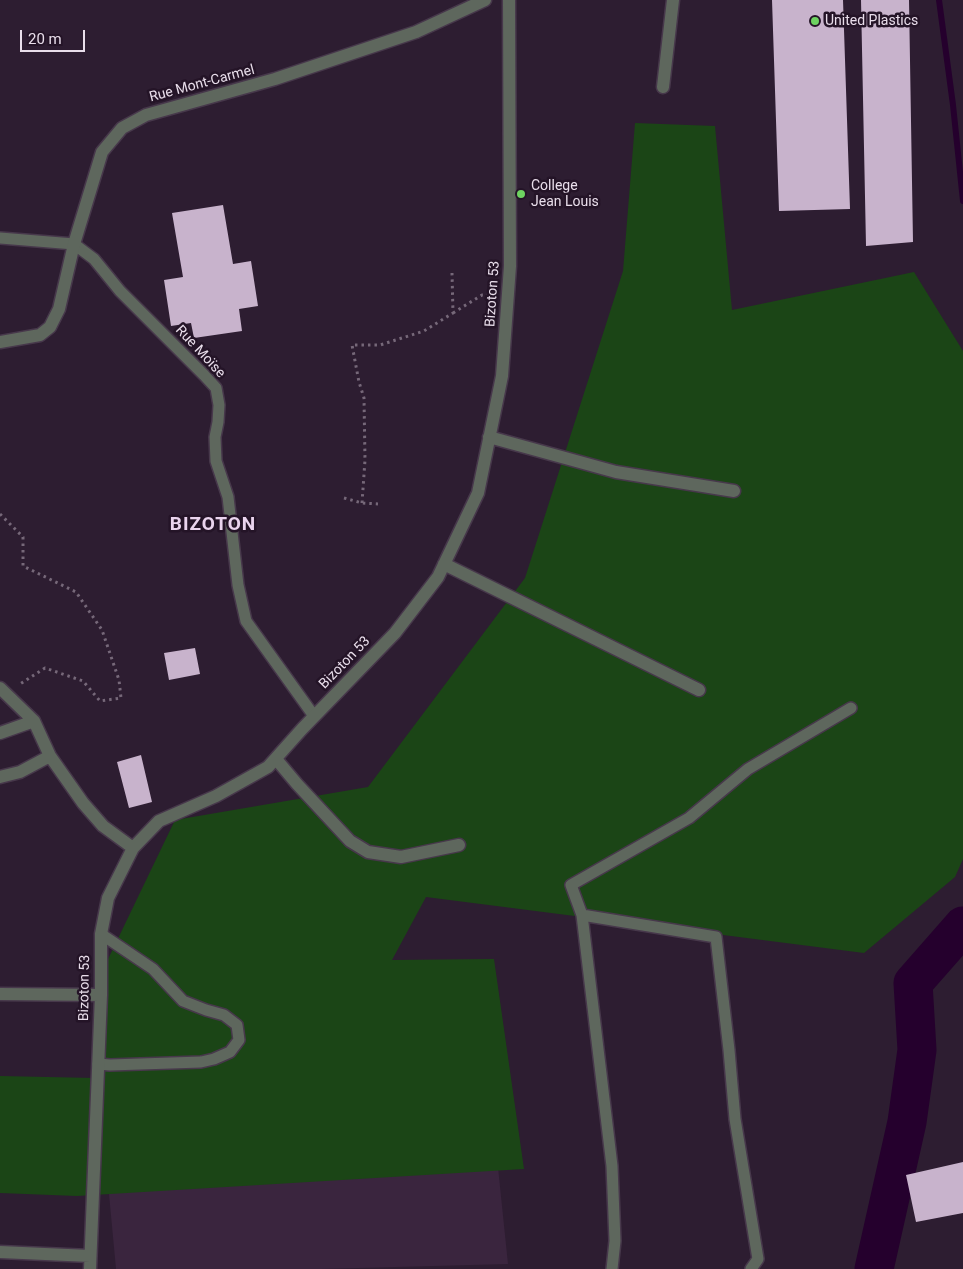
<!DOCTYPE html>
<meta charset="utf-8">
<style>
body{margin:0}
#map{position:relative;width:963px;height:1269px;overflow:hidden;background:#2d1d31;font-family:Roboto,sans-serif}
canvas{display:block}
.scale{position:absolute;left:20px;top:30px;width:65px;height:22px;box-sizing:border-box;border:2px solid #e9deeb;border-top:0;padding-left:6px;font-size:15px;line-height:18px;white-space:nowrap;color:#e9deeb;-webkit-text-stroke:4px #241427;paint-order:stroke}
</style>
<div id="map">
<canvas width="963" height="1269"></canvas>
<div class="scale">20 m</div>
</div>
<script>
const g = document.querySelector('canvas').getContext('2d');
g.lineJoin = 'round';
function fill(path, color) { g.fillStyle = color; g.fill(path, 'evenodd'); }
const toPath = rows => new Path2D(rows.map(r => 'M' + r).join(''));
function trace(path, color, width, dash) { g.strokeStyle = color; g.lineWidth = width; g.lineCap = dash ? 'butt' : 'round'; g.setLineDash(dash || []); g.stroke(path); }
function write(font, color, halo, rows, align = 'center') {
  g.font = font + ' Roboto,sans-serif'; g.lineWidth = 5; g.setLineDash([]); g.textBaseline = 'middle'; g.strokeStyle = halo; g.fillStyle = color; for (const [text, x, y, turn = 0] of rows) {
    g.save(); g.translate(x, y); g.rotate((+turn || 0) * Math.PI / 180); g.textAlign = isNaN(turn) ? turn : align; if (halo) g.strokeText(text, 0, 0); g.fillText(text, 0, 0); g.restore();
  }
}
const built = toPath([
 [490,1090,508,1264,322,1269,116,1269,101,1109]
]);
const green = toPath([
 [635,123,715,126,732,310,914,272,963,351,963,859,955,877,864,953,426,897,392,960,494,959,524,1169,77,1196,0,1193,0,1076,95,1078,98,980,175,820,368,787,525,578,623,271]
]);
const stream = toPath([
 [939,0,953,105,963,201]
]);
const river = toPath([
 [874,1269,907,1122,917,1050,913,983,963,926]
]);
const building = toPath([
 [772,0,843,0,850,209,779,211],
 [861,0,909,0,913,242,866,246],
 [223,205,233,264,251,261,258,306,239,309,242,331,194,338,191,323,171,326,164,280,183,277,172,213],
 [195,648,200,674,169,680,164,653],
 [141,755,152,802,129,808,117,762],
 [963,1162,963,1213,916,1222,906,1175]
]);
const path = toPath([
 [453,313,482,295,492,295],
 [344,498,362,503,378,504],
 [362,503,365,460,364,398,359,382,352,345,380,345,424,331,453,313,452,273],
 [0,514,23,537,23,566,76,592,102,630,119,680,121,698,100,701,83,681,45,668,20,684]
]);
const service = toPath([
 [0,238,74,244,94,259,120,291,204,375,216,388,219,405,218,422,215,437,216,461,228,497,238,585,246,621,314,716],
 [582,915,571,885,689,818,748,769,851,708],
 [98,1064,110,1065,201,1062,214,1059,230,1052,239,1040,237,1025,224,1015,206,1010,183,1001,153,969,101,934],
 [612,1269,615,1241,612,1166,582,915,716,937,729,1050,735,1119,758,1259,751,1269]
]);
const minor = toPath([
 [663,87,673,0],
 [0,342,40,335,50,327,59,309,74,244,102,152,122,128,146,115,275,79,416,32,485,0],
 [489,437,616,472,734,491],
 [444,564,699,690],
 [0,688,34,721,50,756,83,803,103,826,133,848],
 [0,733,34,721],
 [276,759,297,784,350,841,368,852,401,857,459,845],
 [0,777,20,772,50,756],
 [0,994,101,995],
 [0,1252,90,1256],
 [90,1269,101,995,101,934,108,898,133,848,159,821,216,796,268,767,302,729,395,633,438,577,478,493,502,376,510,266,509,0]
]);
const markers = [
 [815,21,5,"#6ed361"],
 [521,194,5,"#6ed361"]
];
const poiNames = [
 ["United Plastics",825,21],
 ["College",531,186],
 ["Jean Louis",531,202]
];
const streetNames = [
 ["Rue Mont-Carmel",202,84,-15],
 ["Bizoton 53",493,294,-86],
 ["Rue Moïse",200,352,47],
 ["Bizoton 53",345,663,-46],
 ["Bizoton 53",85,988,-89]
];
const districtNames = [
 ["BIZOTON",213,525]
];
fill(built, '#3a253e');
fill(green, '#1b4516');
trace(stream, '#25002d', 6);
trace(river, '#25002d', 39);
fill(building, '#c8b3cc');
trace(service, '#47384b', 14);
trace(minor, '#47384b', 15);
trace(path, '#766879', 3, [2.5, 4]);
trace(service, '#5e675d', 11);
trace(minor, '#5e675d', 12);
for (const [x, y, r, color] of markers) { const dot = new Path2D(); dot.arc(x, y, r, 0, 2 * Math.PI); g.fillStyle = color; g.fill(dot); trace(dot, '#241427', 2); }
write('14px', '#e9deeb', '#241427', poiNames, 'left');
write('14px', '#e9deeb', '#241427', streetNames);
g.letterSpacing = '1px';
write('bold 19px', '#ead4ee', '#241427', districtNames);
g.letterSpacing = '0px';
</script>
